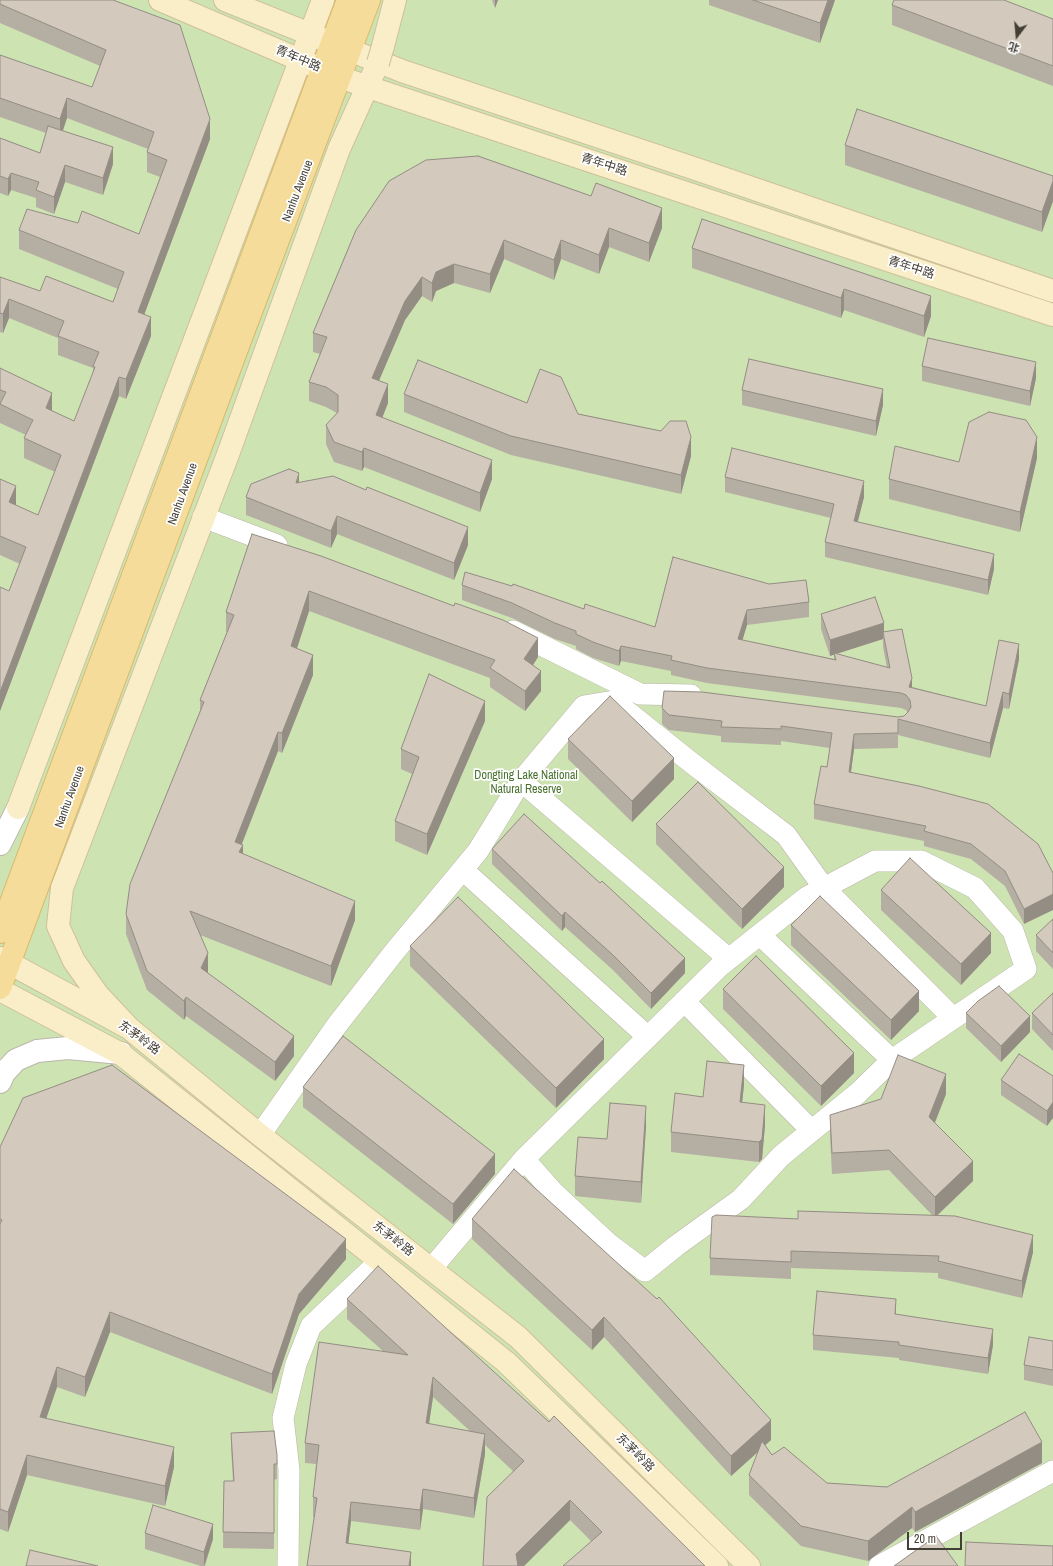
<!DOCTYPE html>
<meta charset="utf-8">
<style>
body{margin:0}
#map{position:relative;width:1053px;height:1566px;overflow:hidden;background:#f2eee7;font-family:"Archivo Narrow","Noto Sans SC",sans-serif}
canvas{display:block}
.north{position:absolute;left:997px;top:16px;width:40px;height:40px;-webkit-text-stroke:3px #fff;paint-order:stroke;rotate:196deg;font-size:11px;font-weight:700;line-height:16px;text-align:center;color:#443f36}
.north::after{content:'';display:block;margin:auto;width:14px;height:18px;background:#443f36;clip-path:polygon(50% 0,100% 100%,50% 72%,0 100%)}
.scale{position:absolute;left:907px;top:1532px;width:55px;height:18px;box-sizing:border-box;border:2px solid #443f36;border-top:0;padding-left:5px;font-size:12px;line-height:14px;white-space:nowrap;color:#443f36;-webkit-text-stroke:3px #fff;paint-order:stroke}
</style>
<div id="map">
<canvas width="1053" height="1566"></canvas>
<div class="north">北</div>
<div class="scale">20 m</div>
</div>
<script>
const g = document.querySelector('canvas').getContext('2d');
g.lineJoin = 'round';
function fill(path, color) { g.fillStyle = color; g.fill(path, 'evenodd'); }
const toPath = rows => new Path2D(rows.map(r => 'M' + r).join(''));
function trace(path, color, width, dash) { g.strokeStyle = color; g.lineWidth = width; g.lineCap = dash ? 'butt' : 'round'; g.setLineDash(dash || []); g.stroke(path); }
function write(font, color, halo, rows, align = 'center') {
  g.font = font + ' "Archivo Narrow","Noto Sans SC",sans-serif'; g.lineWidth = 3.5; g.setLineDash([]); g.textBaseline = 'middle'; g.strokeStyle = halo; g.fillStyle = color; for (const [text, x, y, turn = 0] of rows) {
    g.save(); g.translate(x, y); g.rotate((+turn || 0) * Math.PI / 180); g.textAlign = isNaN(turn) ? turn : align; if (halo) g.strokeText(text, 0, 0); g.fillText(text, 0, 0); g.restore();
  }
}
const green = toPath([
 [0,0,1053,0,1053,1566,0,1566]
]);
const minor = toPath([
 [203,517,277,545],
 [513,631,640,694,691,695],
 [521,781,729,959],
 [463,870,648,1037],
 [760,935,892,1060],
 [684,1001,812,1131],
 [260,1135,337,1025,395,951,478,851,521,781,584,706,614,701,693,764,786,835,824,888,953,1018],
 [431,1269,524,1159,720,966,807,897,875,861,921,861,975,888,1013,931,1026,969,892,1060,858,1093,781,1156,741,1199,676,1246,645,1271,609,1244,553,1192,524,1159],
 [288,1566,289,1470,283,1418,296,1364,311,1326,380,1261],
 [879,1566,1053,1471]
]);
const tertiary = toPath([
 [0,844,18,808],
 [0,1082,4,1073,16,1060,37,1051,68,1048,121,1053]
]);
const secondary = toPath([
 [160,0,340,77,368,87,1053,315],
 [225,0,402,71,699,170,1053,291],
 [383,46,395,0],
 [18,808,323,0],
 [0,958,129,1028,260,1135,518,1337,749,1566],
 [0,990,121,1054,506,1362,717,1566],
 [129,1028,98,995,74,961,58,926,62,888,227,457,339,149,378,63]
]);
const primary = toPath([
 [0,932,348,0],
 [0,988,241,338,369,0]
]);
const secondaryBridge = toPath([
 [378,63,383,46]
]);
const wall = toPath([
 [0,0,113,0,210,139,144,315,151,336,126,399,119,396,0,711,0,587,9,591,20,564,0,555,0,479,16,505,38,515,55,472,24,458,24,438,26,435,0,423,0,368,52,411,74,421,93,373,93,368,58,355,58,338,9,318,3,333,0,332,0,277,40,291,113,302,118,289,19,249,19,230,78,223,139,234,160,177,147,172,147,152,148,149,67,118,63,131,113,164,103,195,65,182,54,214,36,207,36,198,11,190,8,196,0,193,0,138,40,153,46,133,0,117,0,55,92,87,100,66,0,23],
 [492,0,498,0,495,8],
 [709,0,835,0,820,43,709,5],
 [892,5,1053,19,1053,86,892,25],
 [845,145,1053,176,1053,201,1042,232,845,165],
 [702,219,931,316,924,337,844,310,841,318,692,268,692,248],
 [662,228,649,262,609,247,599,274,561,259,554,280,504,259,490,293,454,283,436,291,432,302,422,296,405,320,379,380,388,403,382,417,492,479,480,512,364,467,362,471,334,462,326,444,326,425,337,413,326,407,309,401,309,382,320,354,313,352,313,333,356,230],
 [922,366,1036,378,1030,406,922,381],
 [742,390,883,405,876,436,742,405],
 [404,394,527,403,661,431,691,456,681,494,511,455,404,412],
 [1037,458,1020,532,889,499,889,479,959,462],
 [725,477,864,497,857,522,994,569,988,595,825,557,825,542,831,518,725,492],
 [299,483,468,545,454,580,337,534,331,548,246,515,246,497],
 [252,534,538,657,533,665,541,691,525,711,490,687,490,678,309,611,297,649,313,675,282,753,278,751,242,844,243,854,355,920,331,986,200,935,208,973,294,1056,275,1081,186,1016,184,1020,147,990,126,934,126,914,200,711,200,700,227,632,226,632,226,612],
 [673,557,809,602,809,617,747,625,742,640,834,659,834,654,830,656,821,629,821,614,884,632,912,687,986,706,1019,659,1009,709,1003,708,990,758,898,735,898,748,854,749,851,772,1038,844,1024,924,1005,886,971,859,924,846,924,841,814,819,814,804,827,767,830,748,781,741,781,745,721,742,721,736,669,730,662,724,662,708,898,717,904,716,908,713,906,710,901,708,707,683,671,675,671,671,621,661,619,666,593,658,576,649,576,646,555,639,512,618,462,600,462,585,584,609,655,627],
 [883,639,883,647,887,668,835,654],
 [485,721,427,855,395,841,395,821,412,774,401,769,401,749],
 [568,739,674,779,632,822,568,759],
 [656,824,784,887,742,929,656,844],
 [492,849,600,883,685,973,651,1009,613,970,565,927,562,931,492,864],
 [881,890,991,953,961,985,881,910],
 [1053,919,1053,969,1036,951,1036,935],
 [791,925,919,1011,891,1040,791,945],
 [410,946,604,1059,556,1108,410,966],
 [723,989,854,1073,821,1106,723,1009],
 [1053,993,1053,1051,1032,1029,1032,1013],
 [966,1013,1030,1032,1001,1062,966,1028],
 [1053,1076,1047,1126,1001,1095,1001,1080],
 [744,1085,742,1102,765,1125,762,1159,759,1162,671,1152,671,1132,703,1097],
 [303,1087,495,1174,453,1224,303,1107],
 [946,1094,935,1123,973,1181,937,1216,1033,1252,1022,1298,938,1278,938,1273,791,1268,791,1279,710,1275,710,1258,798,1219,933,1216,889,1170,832,1174,830,1135,830,1115],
 [646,1126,641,1203,575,1196,575,1176,607,1139],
 [0,1147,346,1259,299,1314,272,1394,110,1332,85,1397,57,1387,46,1418,174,1467,165,1506,27,1475,8,1532,0,1529],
 [472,1219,771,1440,765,1445,772,1455,827,1483,887,1487,1042,1463,915,1532,912,1528,868,1561,801,1546,749,1495,749,1475,758,1452,731,1476,604,1337,592,1350,472,1239],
 [347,1299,705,1566,591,1541,570,1520,524,1566,483,1566,513,1471,485,1445,485,1454,474,1518,423,1509,420,1530,351,1521,348,1543,411,1566,307,1566,314,1517,313,1517,313,1497,316,1464,305,1463,305,1443,383,1351,347,1319],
 [433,1397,470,1431,429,1424],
 [813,1335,993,1345,988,1374,899,1360,899,1358,813,1350],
 [1053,1341,1053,1386,1024,1380,1024,1365],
 [231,1433,277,1455,277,1479,274,1480,274,1549,223,1548,224,1481,233,1481,231,1448],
 [145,1533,213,1539,205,1566,201,1566,145,1549]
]);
const shadedWall = toPath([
 [495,0,498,0,495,8],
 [828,0,835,0,820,43,820,23],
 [67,98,67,118,60,138,60,119],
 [210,119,210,139,138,331,138,312],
 [113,147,113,164,103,195,103,178],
 [65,165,65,182,54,214,54,197],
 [11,173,11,190,8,196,8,179],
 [1053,181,1053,201,1042,232,1042,212],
 [662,208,662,228,649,262,649,243],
 [609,228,609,247,599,274,599,255],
 [504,240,504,259,490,293,490,274],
 [561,240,561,259,554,280,554,260],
 [454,264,454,283,436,291,432,302,432,283,436,272],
 [422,277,422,296,405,320,372,397,372,378,405,301],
 [844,289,844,310,841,318,841,298],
 [931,296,931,316,924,337,924,316],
 [9,299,9,318,3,333,3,314],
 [151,317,151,336,126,399,126,379],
 [1036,362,1036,378,1030,406,1030,391],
 [119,377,119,396,0,711,0,692],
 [388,384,388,403,376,434,376,415],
 [883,389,883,405,876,436,876,421],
 [52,393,52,412,46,408],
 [691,437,691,456,681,494,681,475],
 [1037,437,1037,458,1020,532,1020,512],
 [364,448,364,467,362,471,362,452],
 [492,460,492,479,480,512,480,493],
 [299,473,299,491,296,483],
 [864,481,864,497,854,537,854,521],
 [16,486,16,505,9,521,9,502],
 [337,516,337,534,331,548,331,531],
 [468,527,468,545,454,580,454,563],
 [994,554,994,569,988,595,988,580],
 [309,591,309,611,291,666,291,646],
 [747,610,747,625,738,655,738,639],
 [884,623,884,637,883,632,883,639,830,656,830,640],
 [538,638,538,657,524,679,524,659],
 [1019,644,1019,659,1009,709,1009,694],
 [621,646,621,661,619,666,619,651],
 [313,655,313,675,282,753,282,733],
 [541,671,541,691,525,711,525,691],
 [912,678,912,693,909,687],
 [1003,692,1003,708,990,758,990,743],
 [485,701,485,721,427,855,427,834],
 [278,732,278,751,235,861,235,842],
 [854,734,854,749,849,787,849,772],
 [674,758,674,779,632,822,632,801],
 [243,845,243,864,239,852],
 [784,867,784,887,742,929,742,909],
 [1053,894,1053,910,1024,924,1024,909],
 [355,901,355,920,331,986,331,966],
 [565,912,565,927,562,931,562,916],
 [991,933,991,953,961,985,961,964],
 [208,953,208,973,201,988,201,968],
 [685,958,685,973,651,1009,651,993],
 [919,991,919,1011,891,1040,891,1020],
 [186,997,186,1016,184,1020,184,1001],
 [1030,1016,1030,1032,1001,1062,1001,1046],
 [294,1036,294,1056,275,1081,275,1062],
 [604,1039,604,1059,556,1108,556,1088],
 [854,1053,854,1073,821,1106,821,1086],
 [744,1065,744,1085,740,1122,740,1102],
 [946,1074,946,1094,929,1137,929,1117],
 [1053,1102,1053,1118,1047,1126,1047,1111],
 [765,1105,765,1125,762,1159,759,1162,759,1142],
 [646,1106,646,1126,641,1203,641,1182],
 [495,1154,495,1174,453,1224,453,1204],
 [973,1161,973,1181,935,1217,935,1197],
 [1033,1235,1033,1252,1022,1298,1022,1281],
 [346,1239,346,1259,299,1314,272,1394,272,1374,299,1294],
 [896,1299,896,1314,895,1330,895,1314],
 [110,1312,110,1332,85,1397,85,1377],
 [604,1317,604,1337,592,1350,592,1330],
 [993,1329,993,1345,988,1374,988,1358],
 [57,1367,57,1387,40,1437,40,1417],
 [433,1377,433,1397,426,1443,426,1423],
 [771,1420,771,1440,731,1476,731,1456],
 [485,1434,485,1454,474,1518,474,1498],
 [1042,1442,1042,1463,915,1532,915,1512],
 [174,1447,174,1467,165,1506,165,1486],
 [27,1455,27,1475,8,1532,8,1512],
 [423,1489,423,1509,420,1530,420,1510],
 [570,1500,570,1520,524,1566,516,1566,516,1554],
 [351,1502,351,1521,346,1563,346,1543],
 [912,1507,912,1528,868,1561,868,1541],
 [213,1524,213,1539,204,1566,204,1552],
 [411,1552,411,1566,409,1566]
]);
const building = toPath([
 [0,0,113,0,180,25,210,119,138,312,151,317,126,379,119,377,0,692,0,587,9,591,26,547,0,536,0,479,16,486,9,502,38,515,61,455,24,438,33,420,0,404,6,392,0,390,0,368,52,393,46,408,74,421,95,367,93,366,99,352,58,336,64,321,9,299,3,314,0,313,0,277,40,291,46,276,113,302,124,272,19,230,27,209,78,223,82,211,139,234,167,160,147,152,154,132,67,98,60,119,0,98,0,55,92,87,106,50,0,4,0,0],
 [753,0,828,0,820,23,753,0],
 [894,0,1004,0,1053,19,1053,66,892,5,894,0],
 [857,109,1053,176,1053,181,1042,212,845,145,857,109],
 [48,126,113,147,103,178,65,165,54,197,36,190,39,182,11,173,8,179,0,176,0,138,40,153,48,126],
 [478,156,591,196,596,183,662,208,649,243,609,228,599,255,561,240,554,260,504,240,490,274,454,264,436,272,432,283,422,277,405,301,372,378,388,384,376,415,492,460,480,493,364,448,362,452,334,442,326,425,338,412,338,395,326,387,309,382,327,337,313,333,356,230,389,181,426,160,478,156],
 [702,219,931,296,924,316,844,289,841,298,692,248,702,219],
 [928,338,1036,362,1030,391,922,366,928,338],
 [749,359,883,389,876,421,742,390,749,359],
 [418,360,527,403,540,369,561,377,578,414,661,431,670,421,686,421,691,437,681,475,511,436,404,394,418,360],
 [989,412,1026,420,1037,437,1020,512,889,479,895,446,959,462,969,422,989,412],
 [732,448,864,481,854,521,994,554,988,580,825,542,834,504,725,477,732,448],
 [289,469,299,473,296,483,333,476,366,490,367,487,468,527,454,563,337,516,331,531,246,497,251,484,289,469],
 [252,534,321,556,454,606,455,603,503,620,538,638,524,659,541,671,525,691,490,668,495,660,309,591,291,646,313,655,282,733,278,732,235,842,243,845,239,852,355,901,331,966,190,911,208,953,201,968,294,1036,275,1062,186,997,184,1001,147,971,126,914,130,884,204,702,200,700,234,615,226,612,252,534],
 [673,557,769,584,806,580,809,602,747,610,738,639,836,660,834,653,890,668,883,632,902,629,912,678,909,687,986,706,999,640,1019,644,1009,694,1003,692,990,743,898,719,898,733,854,734,849,772,919,786,988,804,1038,844,1053,873,1053,894,1024,909,1005,871,971,844,924,831,926,826,814,804,821,766,827,767,832,733,781,726,781,729,721,727,722,721,669,715,662,708,664,691,702,692,898,717,904,716,908,712,911,707,910,700,906,695,901,693,707,668,671,660,672,656,621,646,619,651,593,642,576,634,576,631,555,623,512,603,462,585,465,572,512,586,513,584,584,609,585,604,655,627,673,557],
 [875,597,884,623,830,640,821,614,875,597],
 [429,674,485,701,427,834,395,821,419,757,401,749,429,674],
 [610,696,674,758,632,801,568,739,610,696],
 [698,782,784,867,742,909,656,824,698,782],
 [524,814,600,883,602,881,685,958,651,993,613,955,565,912,562,916,492,849,524,814],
 [910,858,991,933,961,964,881,890,910,858],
 [820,896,919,991,891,1020,791,925,820,896],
 [458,897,604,1039,556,1088,410,946,458,897],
 [1053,919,1053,953,1036,935,1053,919],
 [756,956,854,1053,821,1086,723,989,756,956],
 [999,986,1030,1016,1001,1046,966,1013,978,1001,999,986],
 [1053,993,1053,1035,1032,1013,1053,993],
 [343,1036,495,1154,453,1204,303,1087,343,1036],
 [1019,1054,1053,1076,1053,1102,1047,1111,1001,1080,1019,1054],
 [898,1055,946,1074,929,1117,973,1161,935,1197,889,1150,832,1153,830,1115,881,1099,898,1055],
 [707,1061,744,1065,740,1102,765,1105,762,1139,759,1142,671,1132,675,1093,703,1097,707,1061],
 [112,1065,346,1239,299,1294,272,1374,110,1312,85,1377,57,1367,40,1417,174,1447,165,1486,27,1455,8,1512,0,1509,0,1224,2,1220,0,1219,0,1147,23,1098,112,1065],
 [610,1103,646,1106,641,1182,575,1176,578,1137,607,1139,610,1103],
 [514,1169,657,1299,659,1297,771,1420,731,1456,604,1317,592,1330,472,1219,514,1169],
 [798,1211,955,1216,1033,1235,1022,1281,938,1261,939,1256,791,1251,791,1262,710,1258,712,1217,716,1215,798,1219,798,1211],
 [378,1266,549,1422,554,1416,705,1566,563,1566,602,1532,570,1500,516,1554,518,1566,483,1566,487,1497,524,1461,433,1377,426,1423,485,1434,474,1498,423,1489,420,1510,351,1502,346,1543,411,1552,409,1566,307,1566,317,1498,313,1497,319,1445,305,1443,319,1342,408,1355,347,1299,378,1266],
 [817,1291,896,1299,895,1314,993,1329,988,1358,899,1345,899,1342,813,1335,817,1291],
 [1029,1337,1053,1341,1053,1370,1024,1365,1029,1337],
 [1025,1412,1042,1442,915,1512,912,1507,868,1541,801,1526,749,1475,762,1441,772,1455,784,1447,827,1483,887,1487,1025,1412],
 [274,1431,277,1455,277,1464,274,1464,274,1533,223,1532,224,1481,234,1481,231,1433,274,1431],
 [153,1505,213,1524,204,1552,145,1533,153,1505],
 [936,1536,958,1566,894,1566,936,1536],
 [966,1542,1053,1546,1053,1566,965,1566,966,1542],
 [30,1550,98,1566,26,1566,30,1550]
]);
const streetNames = [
 ["青年中路",298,59,23],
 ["青年中路",604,165,18],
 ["Nanhu Avenue",298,191,-69],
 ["青年中路",911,268,18],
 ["Nanhu Avenue",183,494,-70],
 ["Nanhu Avenue",70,797,-70],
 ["东茅岭路",139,1038,36],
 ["东茅岭路",393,1239,38],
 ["东茅岭路",635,1453,45]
];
const parkNames = [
 ["Dongting Lake National",526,776],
 ["Natural Reserve",526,790]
];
fill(green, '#cde3b2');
trace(minor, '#bcb6aa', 22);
trace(tertiary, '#bcb6aa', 24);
trace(secondary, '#cec199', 24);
trace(primary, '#dab96c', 24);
trace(minor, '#fff', 21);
trace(tertiary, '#fff', 22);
trace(secondary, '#faeec8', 22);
trace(primary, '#f6dc9b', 22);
trace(secondaryBridge, '#cec199', 24, []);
trace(secondaryBridge, '#faeec8', 22);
fill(wall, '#b5aea3');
fill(shadedWall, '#948d84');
fill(building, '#d3cabd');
trace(building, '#948d84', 1);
write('12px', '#443f36', '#fff', streetNames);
write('12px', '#48712e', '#fff', parkNames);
</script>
